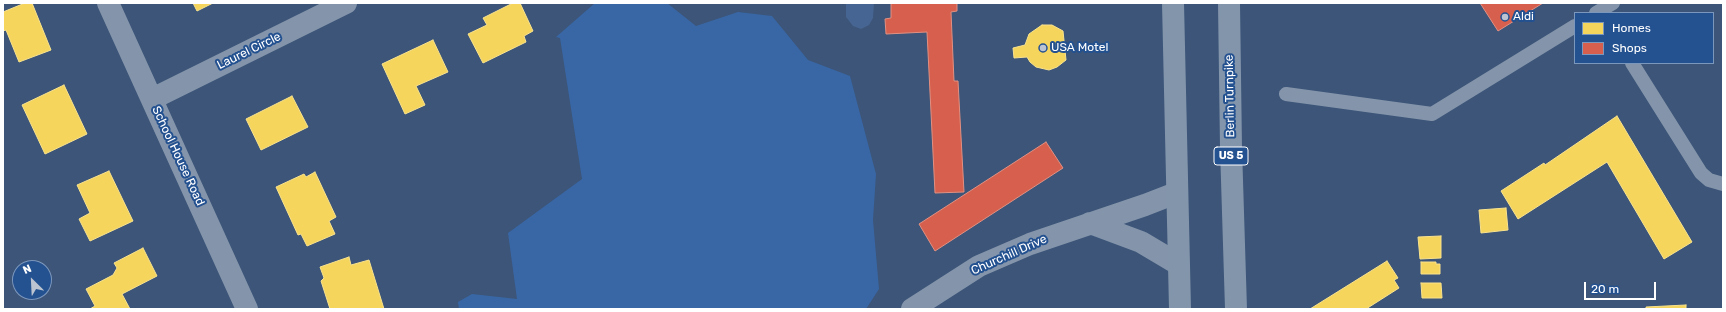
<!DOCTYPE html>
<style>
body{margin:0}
#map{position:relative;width:1726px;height:312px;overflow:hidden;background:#3c5578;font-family:Rubik,sans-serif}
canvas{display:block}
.frame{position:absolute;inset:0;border:4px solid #fff;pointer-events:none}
.legend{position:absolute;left:1574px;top:12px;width:140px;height:52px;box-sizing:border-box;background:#245190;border:1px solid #7c97bc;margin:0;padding:5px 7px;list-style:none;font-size:12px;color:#fff}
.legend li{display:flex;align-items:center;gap:8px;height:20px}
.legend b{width:20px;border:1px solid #7c97bc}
.north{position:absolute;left:12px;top:260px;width:40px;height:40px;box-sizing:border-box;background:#245190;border:1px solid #7c97bc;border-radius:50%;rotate:336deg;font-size:11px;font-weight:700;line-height:16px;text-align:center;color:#fff}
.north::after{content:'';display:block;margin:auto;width:14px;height:18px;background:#bbc4d0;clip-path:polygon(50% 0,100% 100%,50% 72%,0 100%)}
.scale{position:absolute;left:1584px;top:282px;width:72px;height:18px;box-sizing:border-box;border:2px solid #fff;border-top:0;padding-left:5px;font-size:12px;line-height:14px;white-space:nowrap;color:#fff;-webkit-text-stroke:3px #245190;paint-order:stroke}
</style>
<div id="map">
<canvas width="1726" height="312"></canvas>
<div class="frame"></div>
<ul class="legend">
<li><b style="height:11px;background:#f6d55c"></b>Homes</li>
<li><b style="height:11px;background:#d6604d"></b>Shops</li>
</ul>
<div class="north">N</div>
<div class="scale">20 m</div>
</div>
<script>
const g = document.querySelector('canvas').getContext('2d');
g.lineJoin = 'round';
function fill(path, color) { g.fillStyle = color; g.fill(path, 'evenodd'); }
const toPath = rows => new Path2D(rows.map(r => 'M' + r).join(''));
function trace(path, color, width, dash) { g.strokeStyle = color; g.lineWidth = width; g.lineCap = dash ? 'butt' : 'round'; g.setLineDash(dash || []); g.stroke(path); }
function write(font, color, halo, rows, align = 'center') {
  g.font = font + ' Rubik,sans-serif'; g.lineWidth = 4; g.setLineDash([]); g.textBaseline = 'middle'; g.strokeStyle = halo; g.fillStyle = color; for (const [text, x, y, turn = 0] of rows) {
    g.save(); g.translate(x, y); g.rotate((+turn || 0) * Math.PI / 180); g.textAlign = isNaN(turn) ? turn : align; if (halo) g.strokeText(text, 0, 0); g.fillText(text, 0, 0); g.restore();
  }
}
const green = toPath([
 [595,3,667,3,696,26,738,12,772,16,808,60,850,76,876,174,873,220,879,289,866,309,459,309,458,302,472,294,517,299,508,233,582,179,560,38,556,37]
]);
const water = toPath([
 [846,3,874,3,873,18,869,25,861,29,853,26,846,17]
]);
const homes = toPath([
 [25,3,32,3,51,50,19,62,6,30,3,31,3,12,25,3],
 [193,3,213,3,197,11,193,3],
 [513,3,520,3,533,31,524,36,526,42,483,63,468,34,487,25,483,18,513,3],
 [1042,25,1052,25,1063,31,1066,60,1057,67,1049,70,1036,67,1030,62,1027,57,1014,58,1013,48,1025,45,1029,34,1042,25],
 [433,40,448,72,416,86,425,105,405,114,382,64,433,40],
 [64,85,87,134,45,154,22,105,64,85],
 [292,96,308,127,261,150,246,119,292,96],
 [1617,116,1692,242,1664,259,1607,162,1518,219,1501,191,1544,163,1545,165,1617,116],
 [109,171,133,221,90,241,79,219,90,213,77,185,109,171],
 [315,172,336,217,329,221,335,234,307,246,301,234,298,235,276,187,304,174,306,177,315,172],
 [1506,208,1508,230,1481,233,1479,210,1506,208],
 [1441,236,1441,258,1420,259,1418,237,1441,236],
 [143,248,157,276,122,294,130,309,90,309,95,306,86,289,113,275,117,268,114,263,143,248],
 [349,257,351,265,369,260,384,309,330,309,321,281,324,278,320,267,349,257],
 [1387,261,1398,278,1394,280,1399,288,1366,309,1310,309,1387,261],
 [1421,262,1436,262,1436,264,1440,264,1440,274,1421,274,1421,262],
 [1421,283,1441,283,1442,298,1422,298,1421,283],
 [1686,305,1686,309,1646,309,1646,307,1686,305]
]);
const shops = toPath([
 [891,3,957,3,957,11,951,12,954,81,958,81,964,192,935,193,927,32,886,34,885,19,891,18,891,3],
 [1480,3,1543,3,1498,31,1480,3],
 [1046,142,1063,168,935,251,919,224,1046,142]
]);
const lane = toPath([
 [1596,13,1613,3],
 [1632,63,1701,173,1709,180,1723,184],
 [1286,94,1432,114,1575,26]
]);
const street = toPath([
 [108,3,247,309],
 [152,99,346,3],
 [1090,223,1141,242,1178,264],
 [912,309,979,266,1030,244,1145,205,1176,193]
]);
const highway = toPath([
 [1173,3,1180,309],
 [1229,3,1231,148,1236,309]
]);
const markers = [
 [1505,17,4,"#bbc4d0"],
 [1043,48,4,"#bbc4d0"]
];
const shields = [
 [1231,156,34]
];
const shieldNames = [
 ["US 5",1231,156]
];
const poiNames = [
 ["Aldi",1513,17],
 ["USA Motel",1051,48]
];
const streetNames = [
 ["Laurel Circle",249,51,-26],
 ["Berlin Turnpike",1230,96,-91],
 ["School House Road",178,156,65],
 ["Churchill Drive",1009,255,-24]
];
fill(green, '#3967a6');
fill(water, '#476592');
fill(homes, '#f6d55c');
trace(homes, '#f9e28d', 1);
fill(shops, '#d6604d');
trace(shops, '#e29082', 1);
trace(lane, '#8495ab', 14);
trace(street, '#8495ab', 22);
trace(highway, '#8395ab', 22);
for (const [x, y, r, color] of markers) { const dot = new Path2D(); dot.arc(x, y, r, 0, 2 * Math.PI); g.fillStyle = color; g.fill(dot); trace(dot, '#245190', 1.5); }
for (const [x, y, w] of shields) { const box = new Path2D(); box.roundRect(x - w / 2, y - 9, w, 18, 3); g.fillStyle = '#245190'; g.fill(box); trace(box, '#fff', 1); }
write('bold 11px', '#fff', null, shieldNames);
write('12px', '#fff', '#245190', poiNames, 'left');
write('12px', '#fff', '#245190', streetNames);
</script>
